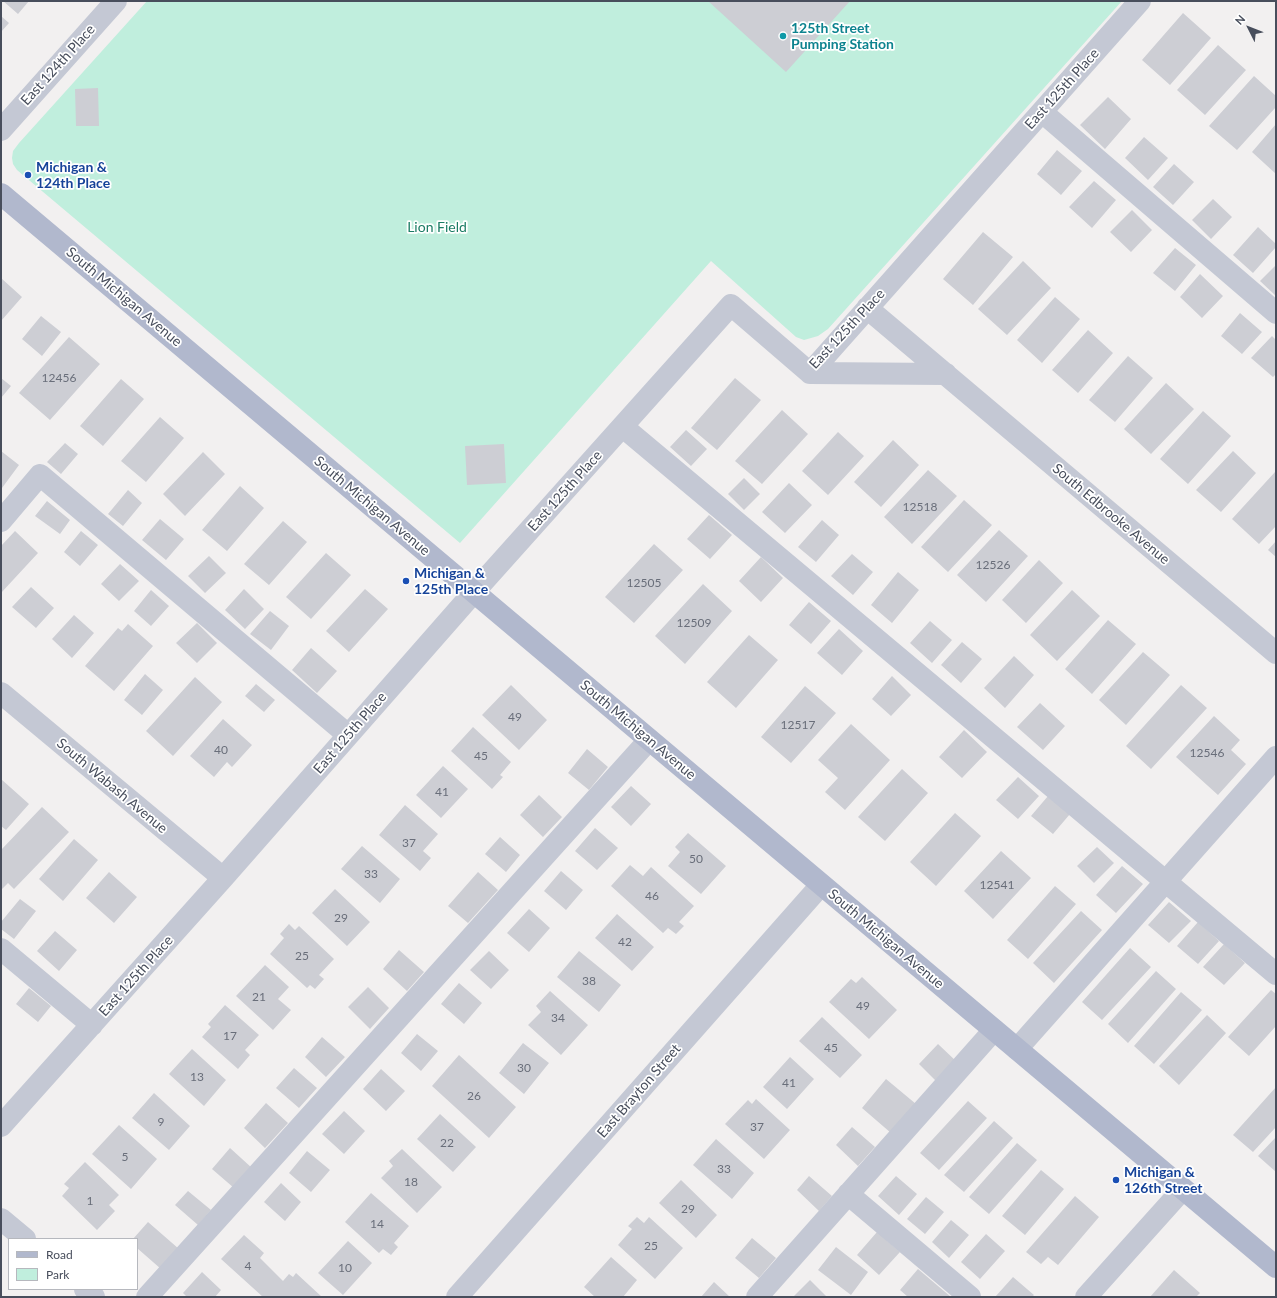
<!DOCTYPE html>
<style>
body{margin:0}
#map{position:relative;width:1277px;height:1298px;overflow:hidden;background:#f2f0f0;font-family:Lato,sans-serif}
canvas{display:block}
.frame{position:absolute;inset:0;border:2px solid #484e5c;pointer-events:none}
.legend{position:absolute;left:8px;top:1238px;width:130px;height:52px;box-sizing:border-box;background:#fff;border:1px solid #b6b8be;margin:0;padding:5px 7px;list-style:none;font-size:12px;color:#484e5c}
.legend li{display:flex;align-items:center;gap:8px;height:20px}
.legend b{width:20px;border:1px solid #b6b8be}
.north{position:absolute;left:1229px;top:8px;width:40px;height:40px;-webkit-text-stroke:3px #fff;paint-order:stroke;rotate:312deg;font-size:11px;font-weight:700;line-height:16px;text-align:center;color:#484e5c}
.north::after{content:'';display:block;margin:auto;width:14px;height:18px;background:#484e5c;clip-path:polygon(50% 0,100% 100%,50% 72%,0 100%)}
</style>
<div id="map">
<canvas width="1277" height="1298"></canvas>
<div class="frame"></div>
<ul class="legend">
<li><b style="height:5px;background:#b1b8cd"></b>Road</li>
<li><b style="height:11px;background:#c0eedd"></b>Park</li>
</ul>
<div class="north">N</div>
</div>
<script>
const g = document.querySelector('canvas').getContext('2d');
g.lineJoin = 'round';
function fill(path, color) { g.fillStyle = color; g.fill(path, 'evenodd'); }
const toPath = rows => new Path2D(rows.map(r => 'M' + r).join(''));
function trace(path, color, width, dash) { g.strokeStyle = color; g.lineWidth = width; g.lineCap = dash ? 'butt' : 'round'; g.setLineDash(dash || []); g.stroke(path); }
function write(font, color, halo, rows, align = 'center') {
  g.font = font + ' Lato,sans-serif'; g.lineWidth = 3.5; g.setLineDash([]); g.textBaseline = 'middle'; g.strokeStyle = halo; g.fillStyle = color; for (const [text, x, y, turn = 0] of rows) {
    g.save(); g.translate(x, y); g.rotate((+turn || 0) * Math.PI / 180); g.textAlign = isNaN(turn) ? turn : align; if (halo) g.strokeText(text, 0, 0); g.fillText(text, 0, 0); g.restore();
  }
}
const green = toPath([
 [147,1,1122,1,828,329,818,336,804,340,796,337,711,261,460,543,17,170,13,164,12,158,13,151,19,143]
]);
const building = toPath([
 [3,1,29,1,18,14],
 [708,1,850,1,786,72],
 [1183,13,1211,38,1170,85,1142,60],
 [1,16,9,23,1,32],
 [1218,45,1246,70,1205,115,1177,90],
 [1254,76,1276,96,1276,107,1237,150,1209,126],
 [98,88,99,126,76,126,75,89],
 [1108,97,1131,119,1105,149,1080,125],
 [1276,124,1276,174,1252,152],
 [1144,137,1168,158,1148,180,1125,158],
 [1057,150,1082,171,1061,195,1037,174],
 [1174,164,1194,182,1173,205,1153,187],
 [1094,181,1116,200,1092,228,1069,207],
 [1213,199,1232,217,1211,239,1192,220],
 [1132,210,1152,230,1131,252,1110,232],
 [1258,227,1276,244,1276,247,1253,273,1233,255],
 [983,232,1013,257,973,305,943,279],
 [1175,248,1196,265,1175,291,1153,273],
 [1023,261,1051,288,1007,335,978,309],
 [1276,265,1276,296,1260,281],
 [1200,274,1223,296,1202,318,1180,297],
 [1,278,22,297,1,321],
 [1055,297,1080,319,1042,363,1017,340],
 [1240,313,1262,332,1242,354,1221,336],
 [41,316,61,332,42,356,22,339],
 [1088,330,1113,353,1078,393,1052,370],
 [1272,336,1276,340,1276,374,1273,377,1251,358],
 [69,337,100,364,50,420,19,393],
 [1128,356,1153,378,1115,422,1089,400],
 [1,378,11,386,1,398],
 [735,378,761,400,717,450,691,428],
 [121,379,144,399,103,446,80,426],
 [1166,383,1194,409,1151,454,1124,429],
 [782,410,808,434,762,484,735,461],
 [1203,411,1231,436,1188,484,1160,459],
 [160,417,184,438,146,482,121,461],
 [686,430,707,449,691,466,670,447],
 [838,432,864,456,828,495,802,471],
 [893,440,919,465,881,507,854,482],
 [65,443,78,454,61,474,47,462],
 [504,444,506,483,467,485,465,446],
 [1,451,19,465,2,488,1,487],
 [1233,451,1256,473,1221,512,1196,490],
 [203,452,225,474,185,516,163,494],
 [928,470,957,496,912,544,884,517],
 [1275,472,1276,526,1259,544,1232,519],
 [744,478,760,494,744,510,728,494],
 [789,483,812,505,785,533,762,512],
 [240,486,264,508,227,551,202,530],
 [128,490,142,503,123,526,108,514],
 [964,500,992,525,948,572,921,547],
 [47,501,70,520,60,534,35,516],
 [709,515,732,535,710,559,687,539],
 [160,519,184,539,166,560,142,540],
 [822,520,839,535,816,562,798,547],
 [283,521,307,542,269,585,244,564],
 [999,530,1028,556,986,602,957,575],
 [15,531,38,553,1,593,1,546],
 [81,531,98,545,80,566,64,552],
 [1276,541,1276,557,1268,550],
 [654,544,683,570,634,623,605,597],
 [326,553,351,575,311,619,286,597],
 [852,554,873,572,853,595,831,576],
 [209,556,226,573,205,593,188,576],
 [761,557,783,578,761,602,739,581],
 [1039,560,1063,583,1026,623,1002,600],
 [120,564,139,581,119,601,101,584],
 [898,572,919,590,892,623,871,605],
 [703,584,732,611,685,664,655,636],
 [31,587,54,608,36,628,12,607],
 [244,589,264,609,245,629,225,610],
 [365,589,388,609,349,652,326,631],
 [151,590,169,606,151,626,134,611],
 [1072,590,1100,616,1057,661,1030,635],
 [809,602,831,621,811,644,789,625],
 [270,611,289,626,271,650,250,634],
 [74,615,94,633,72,658,52,639],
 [1108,620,1136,644,1092,694,1065,669],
 [930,621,952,640,932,663,910,643],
 [197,623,217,643,197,663,176,643],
 [128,624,153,646,114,691,85,666,118,628,122,631],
 [839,629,863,651,842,675,817,653],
 [749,635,778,660,736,708,707,682],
 [962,642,982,659,961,683,941,665],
 [311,648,337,671,317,693,292,670],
 [1143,652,1170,675,1126,725,1099,700],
 [1014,656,1034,675,1005,708,984,688],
 [145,674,163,690,142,715,124,700],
 [892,676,911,695,891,716,872,699],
 [195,677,222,702,173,756,146,731],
 [256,684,275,700,264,712,245,696],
 [511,685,547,720,519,750,482,715],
 [1181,685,1207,708,1151,769,1126,746],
 [805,686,836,713,791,763,761,737],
 [1040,703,1065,726,1043,750,1017,727],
 [1214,716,1240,740,1231,750,1246,764,1218,795,1176,757],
 [223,719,252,745,232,767,227,762,214,777,190,756],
 [851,724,890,760,845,810,825,792,838,778,818,760],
 [473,727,511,762,500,775,503,777,492,789,451,751],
 [964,730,987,752,962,778,939,757],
 [587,749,608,767,589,790,568,773],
 [443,766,468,789,441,818,416,795],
 [902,769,928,793,885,841,858,817],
 [1018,777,1039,796,1018,819,996,800],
 [1,779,29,804,6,830,1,826],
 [631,786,651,804,631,826,611,807],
 [539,795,562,817,543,837,520,815],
 [1048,796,1070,814,1053,834,1031,816],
 [405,805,438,834,423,851,431,858,420,871,379,835],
 [42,807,69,832,14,889,8,883,1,890,1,850],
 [955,813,981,836,936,886,910,862],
 [595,828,618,848,597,870,575,851],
 [688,833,726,866,701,894,668,866,680,852,675,847],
 [500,837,520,855,506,872,485,854],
 [74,839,98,860,63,901,39,879],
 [362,846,400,879,380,903,341,869],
 [1097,847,1114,863,1094,883,1077,866],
 [1001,851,1031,878,993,919,964,891],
 [630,865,643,876,651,867,694,906,679,922,684,926,676,934,668,928,663,933,611,886],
 [1122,866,1143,884,1116,913,1096,895],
 [561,871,583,890,566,910,544,891],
 [109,872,137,897,114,923,86,898],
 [478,872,498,890,468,923,448,906],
 [1055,886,1076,904,1028,959,1007,940],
 [335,889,370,922,347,946,312,913],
 [20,899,36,911,14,939,1,929,1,922],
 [1169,902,1191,921,1169,943,1148,925],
 [529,909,550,928,529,952,507,933],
 [1081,911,1102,930,1054,983,1033,963],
 [617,914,654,947,632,971,595,938],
 [1198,922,1219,941,1198,964,1177,946],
 [289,924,295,930,299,926,334,959,319,975,324,979,315,989,310,985,307,988,270,954,284,938,280,934],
 [55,931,77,950,59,971,37,951],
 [1224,944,1245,963,1224,985,1203,967],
 [1130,948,1151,967,1102,1020,1082,1002],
 [399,950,424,972,407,991,383,969],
 [489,951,509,970,491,989,470,970],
 [579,951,621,985,599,1012,557,977],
 [265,965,289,987,278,999,291,1010,273,1030,236,996],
 [1156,971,1176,989,1128,1043,1108,1024],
 [862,977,897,1010,869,1039,829,1002,851,979,856,983],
 [459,983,482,1003,464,1024,441,1004],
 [368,987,389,1008,370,1029,348,1007],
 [29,988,51,1006,38,1022,16,1004],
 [1271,990,1276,994,1276,1026,1249,1056,1228,1037],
 [550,991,588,1025,561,1055,528,1025,541,1012,536,1006],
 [1181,992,1202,1010,1154,1064,1134,1046],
 [225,1005,259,1035,245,1050,250,1055,238,1069,202,1037,211,1027,208,1024],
 [1207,1015,1226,1033,1179,1085,1159,1066],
 [822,1017,862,1055,840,1078,799,1041],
 [417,1034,438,1051,421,1071,401,1053],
 [322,1037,345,1057,326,1077,305,1057],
 [523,1043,549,1063,524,1094,499,1073],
 [938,1044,957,1062,938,1083,919,1064],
 [192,1049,226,1080,204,1106,169,1074],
 [459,1055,516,1107,489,1138,432,1086],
 [790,1057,814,1079,787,1109,763,1087],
 [294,1068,317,1088,299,1108,276,1088],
 [381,1069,405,1091,386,1111,363,1089],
 [886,1079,916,1104,891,1133,862,1108],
 [1276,1087,1276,1127,1253,1152,1233,1135],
 [154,1093,190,1126,169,1150,132,1118],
 [756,1099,790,1130,764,1159,725,1124,748,1100,752,1104],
 [968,1101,987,1118,939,1170,920,1153],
 [266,1103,288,1123,265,1148,244,1128],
 [344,1111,365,1131,344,1154,322,1134],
 [440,1114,476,1147,453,1172,417,1139],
 [994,1121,1013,1138,964,1192,944,1175],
 [119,1125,157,1159,131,1189,92,1154],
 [852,1127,875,1147,858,1166,836,1145],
 [1276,1137,1276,1172,1258,1156],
 [716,1139,754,1173,732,1199,693,1165],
 [1017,1143,1037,1160,989,1214,969,1197],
 [230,1148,252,1168,234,1188,212,1169],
 [402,1149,442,1187,417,1213,381,1178,393,1166,389,1161],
 [307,1151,330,1170,311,1192,289,1173],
 [85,1162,119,1195,109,1205,115,1211,97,1230,62,1196,69,1188,64,1184],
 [1041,1170,1064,1189,1025,1235,1002,1216],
 [809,1176,832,1196,819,1211,797,1190],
 [896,1176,917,1194,899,1215,878,1196],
 [681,1180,717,1215,696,1238,659,1203],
 [281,1183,301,1202,285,1221,264,1202],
 [188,1191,211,1210,198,1225,175,1205],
 [371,1193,409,1226,394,1243,398,1247,391,1255,383,1249,379,1253,345,1222],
 [1075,1196,1099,1217,1058,1265,1048,1257,1041,1264,1026,1252],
 [926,1197,944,1212,925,1234,907,1219],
 [637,1217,644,1223,649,1217,683,1248,655,1279,618,1245,632,1229,628,1226],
 [951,1220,969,1235,949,1258,932,1242],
 [148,1222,179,1249,161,1269,137,1248,137,1239,133,1239],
 [877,1232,900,1252,879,1275,857,1255],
 [986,1234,1005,1251,980,1279,961,1262],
 [244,1235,264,1253,260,1258,283,1281,289,1274,293,1277,296,1273,322,1297,263,1297,221,1259],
 [752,1238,776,1258,759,1278,735,1258],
 [348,1241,372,1263,343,1295,318,1273],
 [836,1247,868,1272,851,1295,818,1270],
 [611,1257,637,1280,623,1297,595,1297,584,1287],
 [918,1269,951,1297,908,1297,900,1290],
 [1174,1270,1200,1293,1196,1297,1150,1297],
 [202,1272,221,1290,215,1297,187,1297,183,1293],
 [1013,1277,1034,1295,1032,1297,995,1297],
 [810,1280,827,1297,793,1297],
 [714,1282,730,1297,701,1297]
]);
const minor = toPath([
 [1042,112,1276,313],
 [1,130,116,1],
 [867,308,1276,653],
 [810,373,1140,1],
 [810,373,946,374],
 [623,427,1276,974],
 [1,521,40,475,348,735],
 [1,693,223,878],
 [1,949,92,1025],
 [1017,1049,1276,757],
 [1,1126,223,878,474,592,731,305,810,373],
 [848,1194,970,1297],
 [1,1219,25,1239],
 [85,1289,94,1297],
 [147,1297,649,740],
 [457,1297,821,885],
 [757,1297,994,1030],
 [1086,1297,1183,1189]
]);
const major = toPath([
 [1,194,1276,1267]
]);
const markers = [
 [783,36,4,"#0f9aa8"],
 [28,175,4,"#1a4fb4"],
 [406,581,4,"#1a4fb4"],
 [1116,1180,4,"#1a4fb4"]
];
const numberNames = [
 ["12456",59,378],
 ["12518",920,507],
 ["12526",993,565],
 ["12505",644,583],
 ["12509",694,623],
 ["49",515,717],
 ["12517",798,725],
 ["40",221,750],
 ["12546",1207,753],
 ["45",481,756],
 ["41",442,792],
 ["37",409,843],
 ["50",696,859],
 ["33",371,874],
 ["12541",997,885],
 ["46",652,896],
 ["29",341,918],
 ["42",625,942],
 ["25",302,956],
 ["38",589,981],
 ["21",259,997],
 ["49",863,1006],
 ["34",558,1018],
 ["17",230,1036],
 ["45",831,1048],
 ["30",524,1068],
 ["13",197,1077],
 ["41",789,1083],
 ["26",474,1096],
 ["9",161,1122],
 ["37",757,1127],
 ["22",447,1143],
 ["5",125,1157],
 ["33",724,1169],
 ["18",411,1182],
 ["1",90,1201],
 ["29",688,1209],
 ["14",377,1224],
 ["25",651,1246],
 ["4",248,1266],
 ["10",345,1268]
];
const cultureNames = [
 ["125th Street",791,28],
 ["Pumping Station",791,44]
];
const streetNames = [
 ["East 124th Place",58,65,-48],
 ["East 125th Place",1062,89,-48],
 ["South Michigan Avenue",124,297,40],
 ["East 125th Place",847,329,-47],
 ["East 125th Place",565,491,-48],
 ["South Michigan Avenue",372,506,40],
 ["South Edbrooke Avenue",1111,514,40],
 ["South Michigan Avenue",638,730,40],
 ["East 125th Place",350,733,-49],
 ["South Wabash Avenue",112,786,40],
 ["South Michigan Avenue",886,939,40],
 ["East 125th Place",136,976,-48],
 ["East Brayton Street",639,1091,-49]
];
const transitNames = [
 ["Michigan &",36,167],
 ["124th Place",36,183],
 ["Michigan &",414,573],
 ["125th Place",414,589],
 ["Michigan &",1124,1172],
 ["126th Street",1124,1188]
];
const parkNames = [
 ["Lion Field",437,227]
];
fill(green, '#c0eedd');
fill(building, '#cdced4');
trace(minor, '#c4c8d4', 22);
trace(major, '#b1b8cd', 22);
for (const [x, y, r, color] of markers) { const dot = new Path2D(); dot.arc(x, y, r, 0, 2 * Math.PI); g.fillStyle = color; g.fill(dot); trace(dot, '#fff', 1.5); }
write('12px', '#696e7a', null, numberNames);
write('bold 14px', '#0d838f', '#fff', cultureNames, 'left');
write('14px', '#484e5c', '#fff', streetNames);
write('bold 14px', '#164399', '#fff', transitNames, 'left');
write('14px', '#1b7c64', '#fff', parkNames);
</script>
